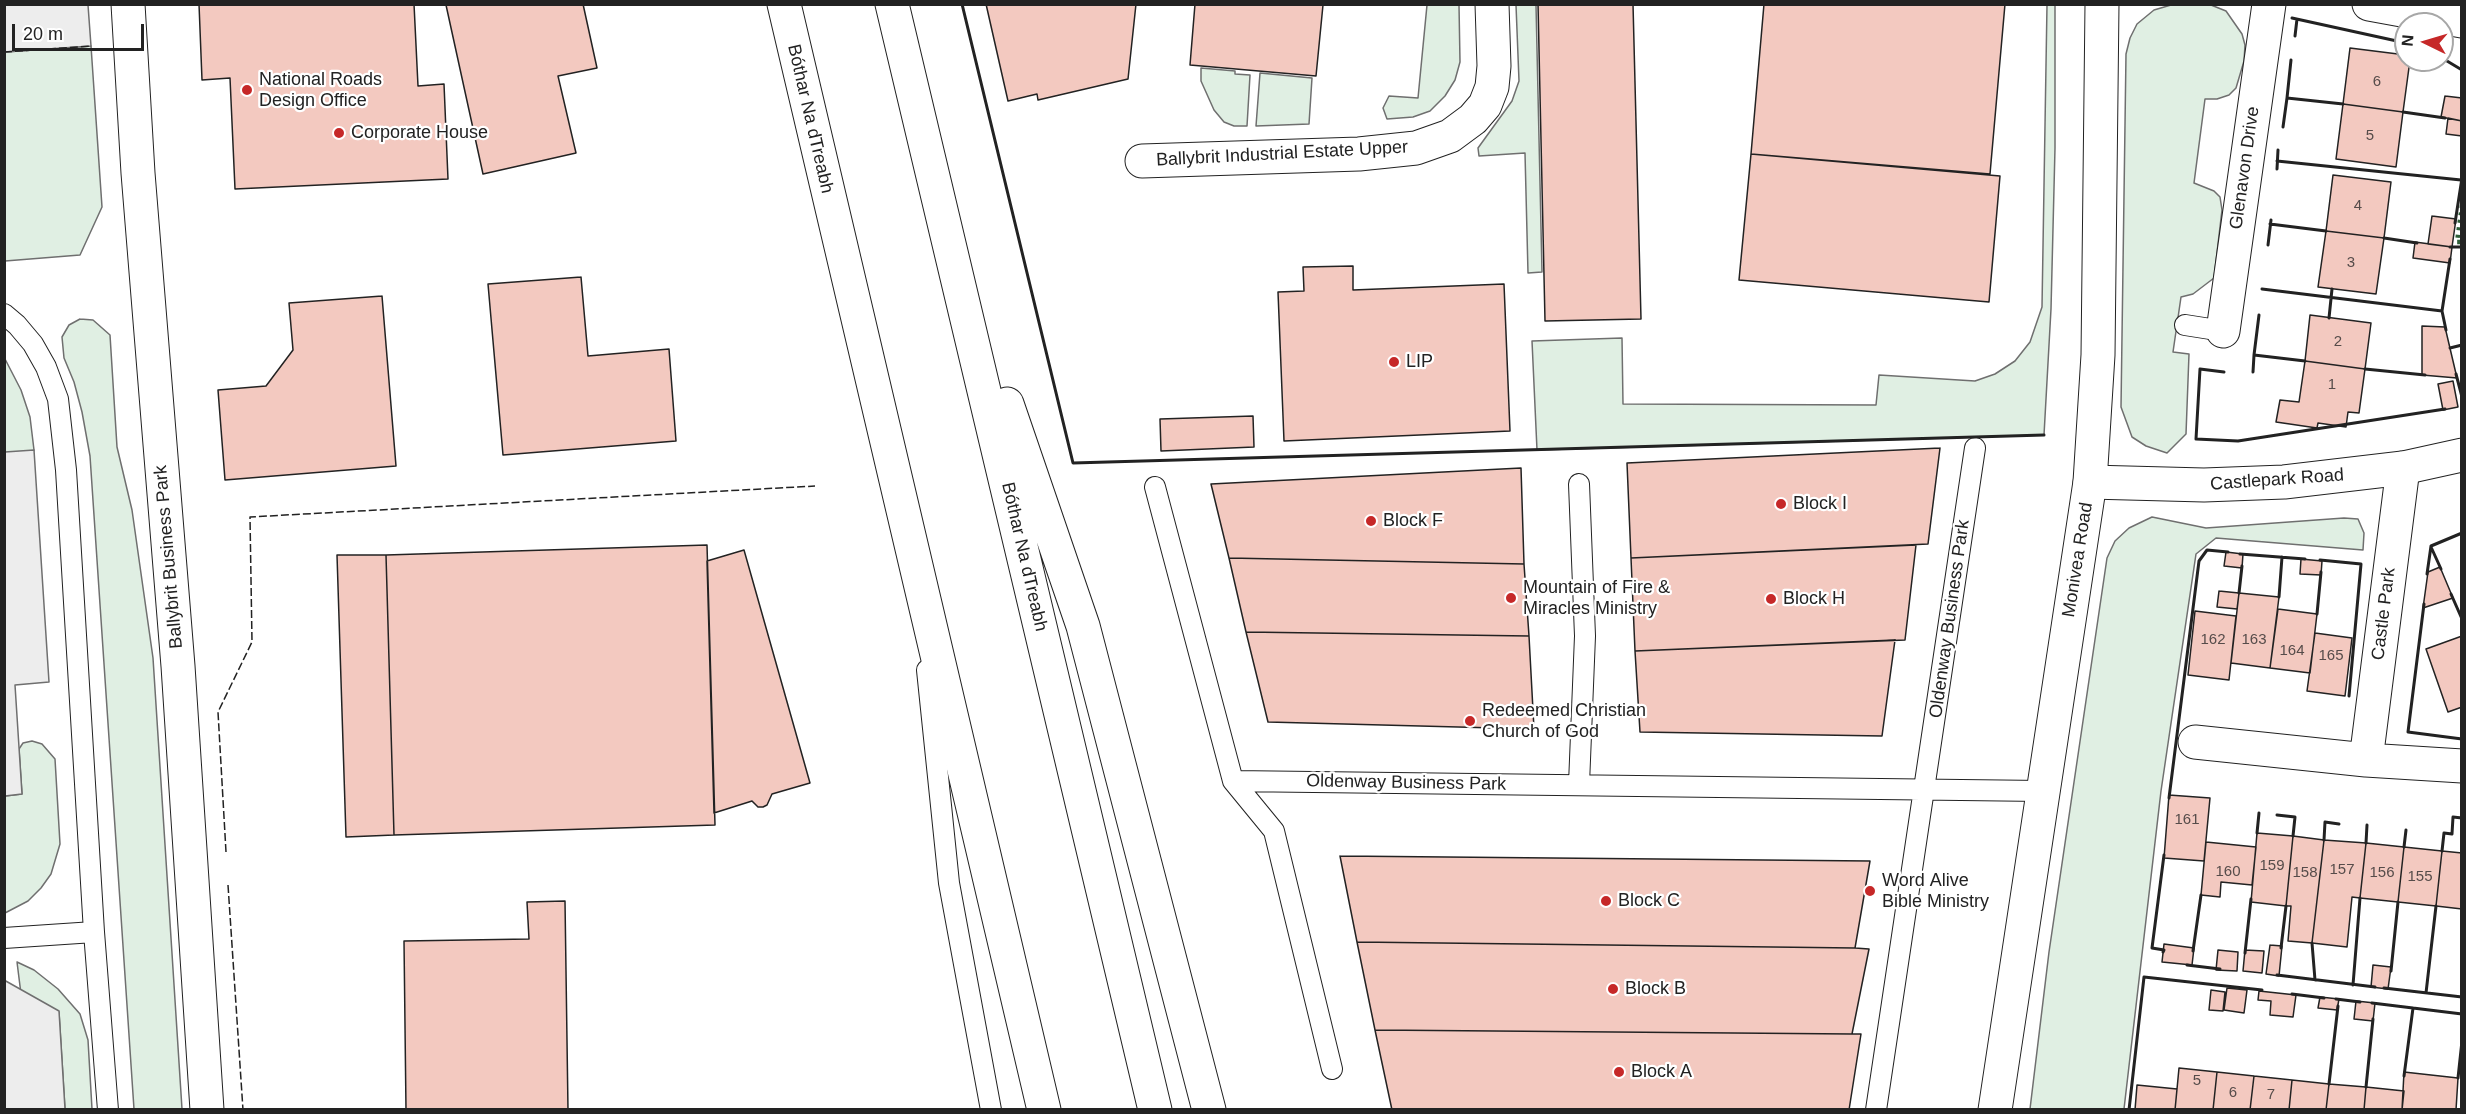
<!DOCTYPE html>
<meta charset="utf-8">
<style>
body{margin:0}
#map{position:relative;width:2466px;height:1114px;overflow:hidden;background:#fff;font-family:Helvetica,sans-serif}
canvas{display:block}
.frame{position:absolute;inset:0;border:6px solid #222;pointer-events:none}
.north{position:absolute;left:2394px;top:12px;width:60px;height:60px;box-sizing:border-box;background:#fff;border:2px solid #a7a7a7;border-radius:50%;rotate:275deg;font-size:16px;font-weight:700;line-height:24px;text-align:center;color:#222}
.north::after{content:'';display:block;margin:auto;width:21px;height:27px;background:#c62828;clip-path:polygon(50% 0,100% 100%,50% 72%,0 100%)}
.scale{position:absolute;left:12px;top:24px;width:132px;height:27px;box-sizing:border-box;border:3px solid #222;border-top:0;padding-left:8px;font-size:18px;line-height:21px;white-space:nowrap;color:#222;-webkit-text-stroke:4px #fff;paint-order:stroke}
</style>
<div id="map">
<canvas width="2466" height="1114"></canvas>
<div class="frame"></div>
<div class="north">N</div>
<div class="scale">20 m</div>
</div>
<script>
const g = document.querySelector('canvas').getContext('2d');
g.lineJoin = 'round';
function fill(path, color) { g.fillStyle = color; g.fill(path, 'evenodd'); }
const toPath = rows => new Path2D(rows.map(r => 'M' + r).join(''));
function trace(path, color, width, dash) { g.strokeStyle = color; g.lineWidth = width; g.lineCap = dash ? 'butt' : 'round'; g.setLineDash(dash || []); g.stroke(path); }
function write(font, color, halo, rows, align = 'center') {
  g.font = font + ' Helvetica,sans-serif'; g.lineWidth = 4.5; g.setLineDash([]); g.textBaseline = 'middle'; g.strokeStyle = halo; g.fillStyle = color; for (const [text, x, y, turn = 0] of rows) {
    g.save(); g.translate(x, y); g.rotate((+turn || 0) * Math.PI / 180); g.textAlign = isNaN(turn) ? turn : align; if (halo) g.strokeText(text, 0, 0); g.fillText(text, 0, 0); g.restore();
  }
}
const green = toPath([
 [1427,5,1459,5,1460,62,1455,80,1445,96,1430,111,1413,117,1387,119,1383,108,1389,96,1418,98,1427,5],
 [1516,5,1536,5,1542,272,1528,273,1525,153,1479,156,1478,148,1512,101,1519,81,1516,5],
 [2047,5,2055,5,2055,148,2051,309,2044,435,1537,450,1532,341,1622,338,1623,404,1876,405,1879,375,1975,381,1995,374,2015,361,2030,342,2042,307,2047,5],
 [2171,5,2211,5,2226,11,2242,34,2245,45,2244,61,2236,88,2229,95,2217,99,2205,99,2194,183,2214,191,2220,197,2222,210,2214,278,2193,294,2181,297,2173,352,2189,354,2186,434,2167,453,2146,446,2132,437,2121,407,2126,54,2130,38,2137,24,2154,10,2171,5],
 [91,46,102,207,80,255,5,261,5,52,91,46],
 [1201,68,1235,71,1235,74,1250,75,1247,126,1234,126,1224,122,1214,110,1201,81,1201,68],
 [1260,73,1312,78,1309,124,1256,126,1260,73],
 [80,319,93,320,110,335,117,447,132,510,153,658,182,1109,134,1109,90,456,82,412,74,382,64,358,62,337,69,325,80,319],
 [4,357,21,390,30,417,34,450,31,461,5,465,4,357],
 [2152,517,2206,528,2344,518,2358,519,2364,533,2363,550,2216,538,2196,554,2161,791,2124,1109,2030,1109,2049,952,2107,558,2115,541,2129,528,2152,517],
 [32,741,42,744,55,759,60,844,51,874,41,888,28,901,5,913,5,796,22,794,19,749,23,743,32,741],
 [17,962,34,970,58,989,80,1014,88,1040,92,1109,65,1109,59,1012,22,1002,17,962]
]);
const parking = toPath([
 [5,4,88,5,91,46,5,52,5,4],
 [34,450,49,682,15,685,22,794,5,796,5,452,34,450],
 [4,980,59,1011,65,1109,5,1109,4,980]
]);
const building = toPath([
 [199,4,414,4,418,86,444,84,448,179,235,189,230,78,202,80,199,4],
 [583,4,597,68,558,76,576,153,483,174,446,5,583,4],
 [986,4,1136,4,1128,79,1038,100,1037,94,1008,101,986,4],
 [1195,4,1323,5,1316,76,1190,65,1195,4],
 [1538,4,1633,4,1641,319,1545,321,1538,4],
 [1764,4,2005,4,1990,174,1751,154,1764,4],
 [2350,48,2406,55,2406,60,2410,60,2403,112,2343,104,2350,48],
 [2445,96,2462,98,2462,121,2441,117,2445,96],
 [2343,104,2403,112,2396,167,2336,159,2343,104],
 [2448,118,2462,121,2462,136,2446,134,2448,118],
 [1751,154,2000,176,1989,302,1739,280,1751,154],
 [2333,175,2391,182,2384,238,2326,231,2333,175],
 [2432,216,2456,219,2452,247,2428,244,2432,216],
 [2326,231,2384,238,2376,294,2318,287,2326,231],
 [2415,242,2452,247,2450,263,2413,258,2415,242],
 [1353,266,1353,290,1504,284,1510,431,1284,441,1278,292,1304,291,1303,267,1353,266],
 [581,277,588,356,669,349,676,441,503,455,488,284,581,277],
 [382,296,396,466,225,480,218,390,266,386,293,350,289,303,382,296],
 [2310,315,2371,323,2365,369,2305,361,2310,315],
 [2422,326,2445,327,2457,378,2422,375,2422,326],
 [2305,361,2365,369,2359,413,2348,412,2346,427,2318,423,2317,428,2276,422,2280,400,2299,402,2305,361],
 [2453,381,2458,407,2443,410,2438,384,2453,381],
 [1253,416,1254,447,1161,451,1160,419,1253,416],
 [1940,448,1928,544,1631,558,1627,463,1940,448],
 [1521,468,1524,564,1229,558,1211,484,1521,468],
 [707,545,715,825,394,835,386,555,707,545],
 [1916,545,1905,640,1635,651,1631,558,1916,545],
 [744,550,810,783,772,794,767,805,763,807,758,807,752,801,714,813,707,561,744,550],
 [2226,552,2243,554,2242,568,2224,566,2226,552],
 [337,555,386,555,394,835,346,837,337,555],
 [1229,558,1524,564,1529,636,1246,632,1229,558],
 [2301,559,2322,561,2321,575,2300,574,2301,559],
 [2440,567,2453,598,2423,608,2428,572,2440,567],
 [2219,591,2239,593,2237,609,2217,607,2219,591],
 [2239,593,2279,597,2270,668,2231,663,2239,593],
 [2278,609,2317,614,2310,673,2270,668,2278,609],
 [2195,611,2236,616,2229,680,2188,675,2195,611],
 [1246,632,1529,636,1534,729,1268,722,1246,632],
 [2315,633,2352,638,2345,696,2307,691,2315,633],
 [2462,636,2462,707,2448,712,2426,649,2462,636],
 [1895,640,1882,736,1640,732,1635,651,1895,640],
 [2169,795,2210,798,2204,861,2164,858,2169,795],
 [2257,833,2293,836,2286,906,2251,902,2257,833],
 [2293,836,2324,840,2312,943,2288,941,2291,906,2286,906,2293,836],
 [2324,840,2366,843,2360,898,2352,897,2347,947,2312,943,2324,840],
 [2206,842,2256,847,2252,885,2221,882,2220,897,2201,895,2206,842],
 [2366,843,2404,847,2398,902,2360,898,2366,843],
 [2404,847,2442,851,2436,906,2398,902,2404,847],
 [2442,851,2462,853,2462,909,2436,906,2442,851],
 [1340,856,1870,861,1855,948,1357,942,1340,856],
 [565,901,568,1110,406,1110,404,941,529,939,527,902,565,901],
 [1357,942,1855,948,1869,949,1852,1034,1375,1030,1357,942],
 [2164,944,2194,948,2192,965,2162,962,2164,944],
 [2270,945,2282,946,2279,976,2266,974,2270,945],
 [2218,950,2238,952,2237,971,2216,970,2218,950],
 [2245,950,2264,951,2262,973,2243,971,2245,950],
 [2373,965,2391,967,2388,989,2371,987,2373,965],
 [2227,988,2247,990,2244,1013,2224,1010,2227,988],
 [2211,990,2225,992,2223,1011,2209,1010,2211,990],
 [2259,991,2296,995,2293,1017,2270,1015,2271,1001,2258,1000,2259,991],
 [2320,997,2339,999,2337,1010,2318,1008,2320,997],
 [2356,1001,2375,1003,2373,1021,2354,1019,2356,1001],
 [1375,1030,1852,1034,1861,1034,1849,1110,1392,1110,1375,1030],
 [2179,1068,2217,1072,2213,1110,2175,1110,2179,1068],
 [2217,1072,2254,1076,2250,1110,2213,1110,2217,1072],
 [2404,1072,2458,1078,2456,1110,2402,1110,2404,1072],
 [2254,1076,2292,1080,2289,1110,2250,1110,2254,1076],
 [2292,1080,2329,1084,2326,1110,2289,1110,2292,1080],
 [2329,1084,2366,1087,2364,1110,2326,1110,2329,1084],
 [2137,1085,2177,1089,2175,1110,2135,1110,2137,1085],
 [2366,1087,2404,1091,2402,1110,2364,1110,2366,1087]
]);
const service = toPath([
 [4,314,17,325,33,344,46,367,58,399,66,470,94,932,108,1110],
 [2185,325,2223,331],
 [1579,484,1585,636,1579,784],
 [1155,487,1233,781,1274,831,1332,1069],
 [927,670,949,883,991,1110],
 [1233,781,2042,791],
 [4,938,94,932],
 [1876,1110,1975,448]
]);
const minor = toPath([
 [128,4,138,173,178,666,207,1110],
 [2369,4,2462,21],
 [1142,161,1359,154,1416,148,1450,136,1473,119,1485,105,1492,87,1494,66,1492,4],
 [2223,331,2269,4],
 [2195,742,2366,760,2462,766],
 [2366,760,2403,468]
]);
const tertiary = toPath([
 [2090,482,2204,485,2284,482,2403,468,2462,455]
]);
const secondary = toPath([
 [1995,1110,2090,482,2098,355,2102,4]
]);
const trunk = toPath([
 [784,4,1044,1110],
 [892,4,1155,1110],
 [1007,404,1083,626,1209,1110]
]);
const hedge = toPath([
 [2462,205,2457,242,2462,242]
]);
const fence = toPath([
 [4,52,91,46],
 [226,852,218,712,252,642,250,517,815,486],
 [228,885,243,1110]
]);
const wall = toPath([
 [962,4,1073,463,2044,435],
 [2292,18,2406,43],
 [2295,36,2297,19],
 [2442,58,2462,70],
 [2287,98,2291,60],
 [2403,112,2445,118],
 [2283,127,2287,98,2343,104],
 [2277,161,2461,180],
 [2277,169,2278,150],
 [2455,223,2462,178],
 [2270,224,2326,231],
 [2384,238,2417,243],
 [2268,245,2271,220],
 [2450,247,2462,247],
 [2262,289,2442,311],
 [2259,315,2254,355,2305,361],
 [2329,318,2332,289],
 [2446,330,2442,311,2450,259],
 [2450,348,2462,345],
 [2365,369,2425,375],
 [2224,372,2200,369,2196,439,2238,441,2445,409],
 [2253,372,2254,355],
 [2456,374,2462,397],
 [2431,547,2441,569],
 [2240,554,2305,559],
 [2320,560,2361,564,2349,696],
 [2427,574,2431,546,2462,533],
 [2239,593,2242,566],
 [2451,594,2462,619],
 [2279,597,2282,557],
 [2424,604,2408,732,2462,739],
 [2317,614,2321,572],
 [2169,798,2199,561,2207,550,2228,552],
 [2277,815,2295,817,2293,836],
 [2257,833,2259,813],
 [2324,840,2325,822,2339,824],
 [2366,843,2367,825],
 [2404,847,2406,830],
 [2442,851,2444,833,2452,834,2453,817,2462,818],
 [2312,943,2315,980],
 [2281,948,2286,906],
 [2193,951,2201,895],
 [2163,952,2164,950,2152,948,2164,855],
 [2245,953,2251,899],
 [2187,965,2220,969],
 [2391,971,2398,902],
 [2277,975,2375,987],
 [2353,985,2360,898],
 [2384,988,2462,997],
 [2426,993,2436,906],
 [2292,994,2324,998],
 [2336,999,2360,1002],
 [2372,1003,2462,1014],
 [2404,1076,2413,1008],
 [2458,1078,2462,1041],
 [2329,1084,2338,1006],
 [2366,1087,2373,1019],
 [2129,1110,2144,977,2262,990]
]);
const markers = [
 [247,90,6,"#c62828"],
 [339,133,6,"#c62828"],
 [1394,362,6,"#c62828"],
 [1781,504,6,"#c62828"],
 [1371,521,6,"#c62828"],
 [1511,598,6,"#c62828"],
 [1771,599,6,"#c62828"],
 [1470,721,6,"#c62828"],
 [1870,891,6,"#c62828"],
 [1606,901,6,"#c62828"],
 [1613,989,6,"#c62828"],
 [1619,1072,6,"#c62828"]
];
const numberNames = [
 ["6",2377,82],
 ["5",2370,136],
 ["4",2358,206],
 ["3",2351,263],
 ["2",2338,342],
 ["1",2332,385],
 ["162",2213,640],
 ["163",2254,640],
 ["164",2292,651],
 ["165",2331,656],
 ["161",2187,820],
 ["159",2272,866],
 ["157",2342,870],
 ["160",2228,872],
 ["158",2305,873],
 ["156",2382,873],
 ["155",2420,877],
 ["5",2197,1081],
 ["6",2233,1093],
 ["7",2271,1095]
];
const poiNames = [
 ["National Roads",259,80],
 ["Design Office",259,101],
 ["Corporate House",351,133],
 ["LIP",1406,362],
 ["Block I",1793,504],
 ["Block F",1383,521],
 ["Mountain of Fire &",1523,588],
 ["Miracles Ministry",1523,609],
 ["Block H",1783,599],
 ["Redeemed Christian",1482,711],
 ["Church of God",1482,732],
 ["Word Alive",1882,881],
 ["Bible Ministry",1882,902],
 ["Block C",1618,901],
 ["Block B",1625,989],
 ["Block A",1631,1072]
];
const streetNames = [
 ["Bóthar Na dTreabh",810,119,77],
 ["Ballybrit Industrial Estate Upper",1282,154,-3],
 ["Glenavon Drive",2245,168,-82],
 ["Castlepark Road",2277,480,-4],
 ["Ballybrit Business Park",169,557,-95],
 ["Bóthar Na dTreabh",1024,557,77],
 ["Monivea Road",2078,560,-81],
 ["Castle Park",2384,614,-83],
 ["Oldenway Business Park",1950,619,-82],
 ["Oldenway Business Park",1406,783,1]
];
fill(green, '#e0efe3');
trace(green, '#6f6f6f', 1.5);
fill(parking, '#ededed');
trace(parking, '#6f6f6f', 1.5);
fill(building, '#f3c9c0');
trace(building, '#222', 1.5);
trace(service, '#222', 22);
trace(minor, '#222', 35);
trace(tertiary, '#222', 35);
trace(secondary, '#222', 35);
trace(trunk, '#222', 35);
trace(service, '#fff', 20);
trace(minor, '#fff', 33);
trace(tertiary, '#fff', 33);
trace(secondary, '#fff', 33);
trace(trunk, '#fff', 33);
trace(hedge, '#2f5e38', 4.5, [3, 4.5]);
trace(fence, '#222', 1.5, [8, 3]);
trace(wall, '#222', 3);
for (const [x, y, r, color] of markers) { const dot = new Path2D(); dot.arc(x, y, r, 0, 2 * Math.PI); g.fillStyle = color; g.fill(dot); trace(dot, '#fff', 2); }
write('15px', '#564c4a', null, numberNames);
write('18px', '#222', '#fff', poiNames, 'left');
write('18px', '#222', '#fff', streetNames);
</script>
